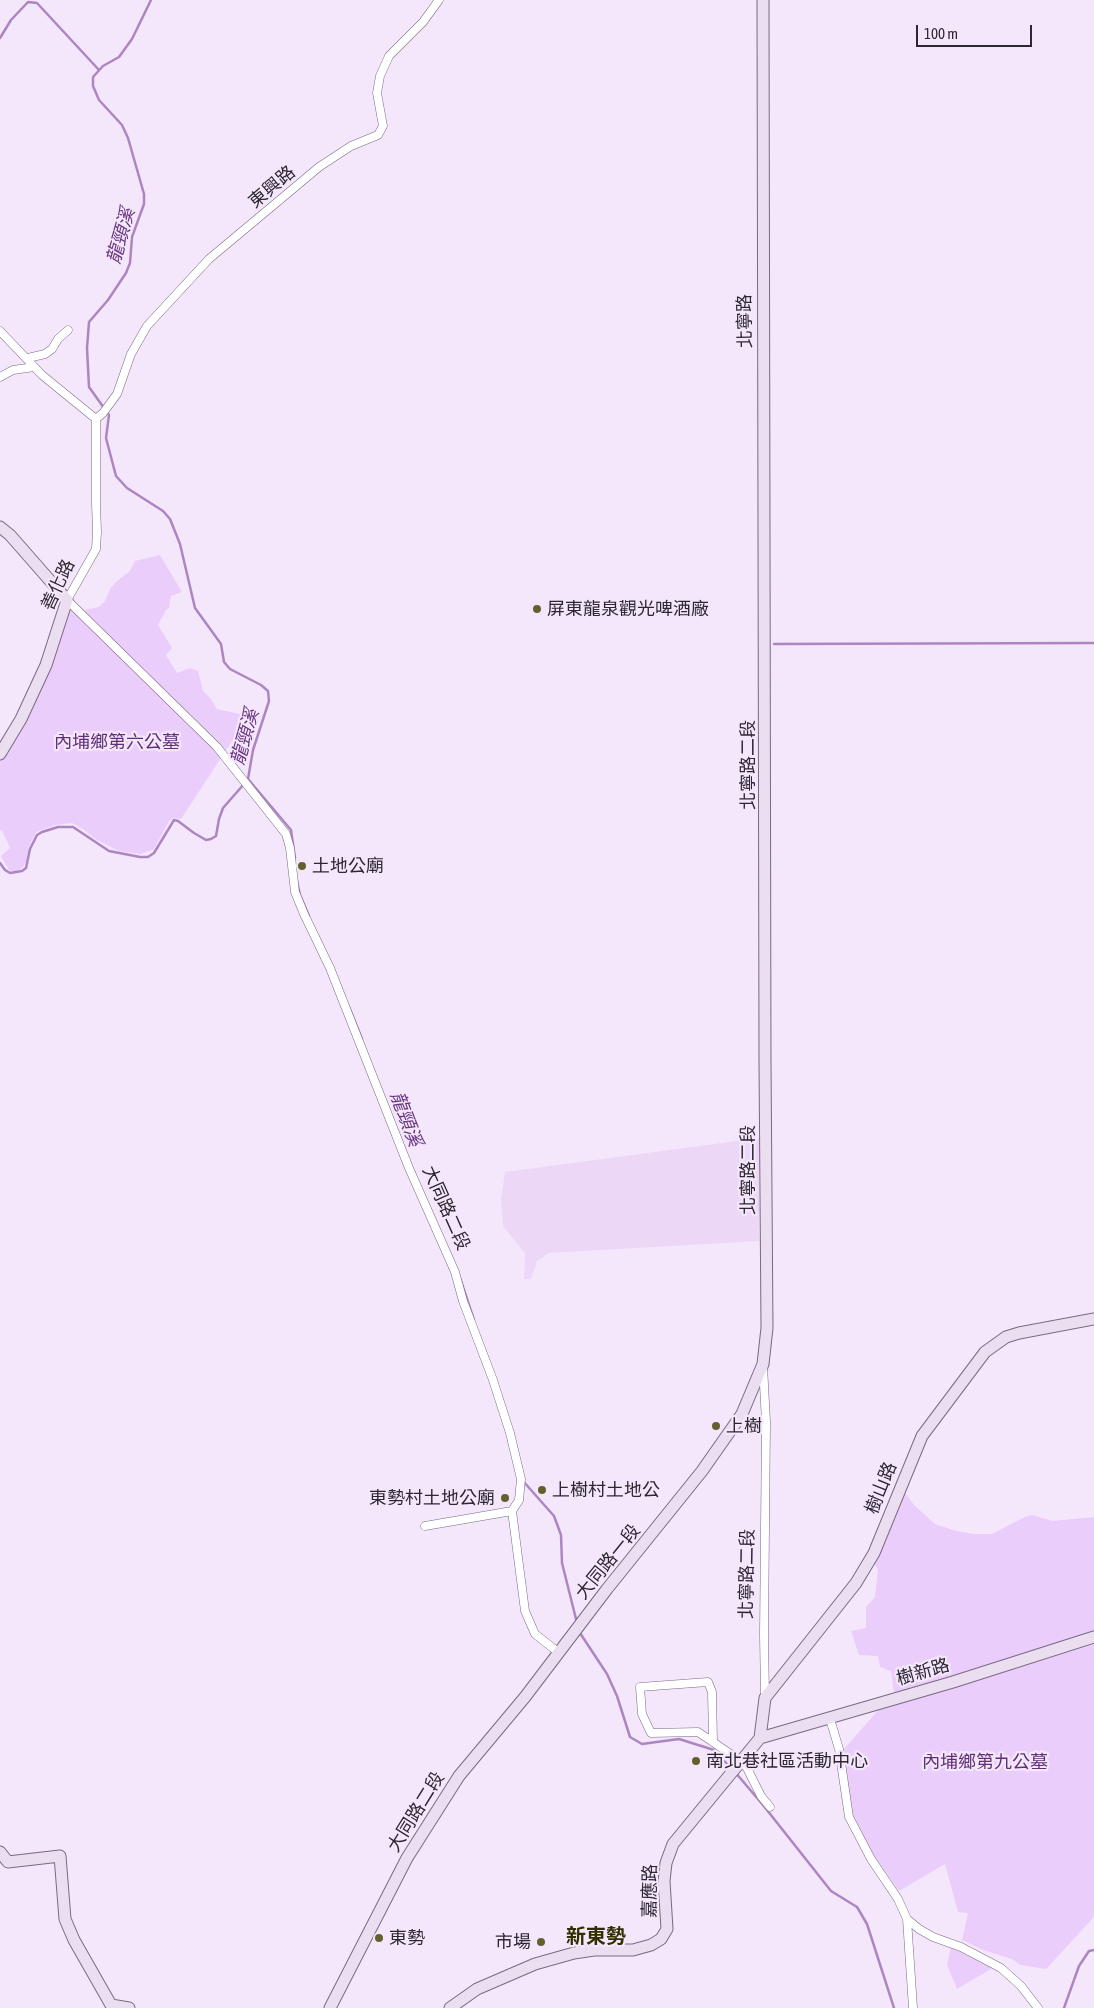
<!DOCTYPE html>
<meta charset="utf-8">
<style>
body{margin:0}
#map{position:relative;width:1094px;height:2008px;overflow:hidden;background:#f4e7fc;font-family:"Asap Condensed",sans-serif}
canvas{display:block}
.scale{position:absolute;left:916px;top:25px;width:116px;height:22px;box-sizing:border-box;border:2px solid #2d2731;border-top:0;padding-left:6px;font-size:15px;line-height:18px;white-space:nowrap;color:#2d2731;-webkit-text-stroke:4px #f4e7fc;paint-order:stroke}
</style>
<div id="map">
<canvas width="1094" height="2008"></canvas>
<div class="scale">100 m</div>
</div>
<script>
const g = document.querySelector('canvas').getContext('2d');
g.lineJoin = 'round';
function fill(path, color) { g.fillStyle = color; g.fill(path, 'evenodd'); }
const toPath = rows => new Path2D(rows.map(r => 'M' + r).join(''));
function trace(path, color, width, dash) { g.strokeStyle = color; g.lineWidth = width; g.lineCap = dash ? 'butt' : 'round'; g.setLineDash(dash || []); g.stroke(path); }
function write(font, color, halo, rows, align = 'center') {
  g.font = font + ' "Asap Condensed","Noto Sans TC",sans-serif'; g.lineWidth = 4.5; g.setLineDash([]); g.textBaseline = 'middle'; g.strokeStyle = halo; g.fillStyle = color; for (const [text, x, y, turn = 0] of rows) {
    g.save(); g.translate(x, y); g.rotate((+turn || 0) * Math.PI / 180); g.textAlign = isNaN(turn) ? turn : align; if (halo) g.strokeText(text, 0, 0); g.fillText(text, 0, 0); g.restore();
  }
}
const built = toPath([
 [759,1138,759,1241,549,1253,537,1261,531,1279,524,1279,525,1253,503,1226,501,1200,505,1172]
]);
const green = toPath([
 [160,555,182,592,171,596,169,608,166,610,158,625,172,648,166,655,177,673,190,668,198,671,203,691,211,699,217,709,244,715,234,738,181,819,173,818,169,821,154,849,141,854,119,851,97,840,83,829,72,823,55,825,36,832,29,846,26,862,23,867,16,872,9,870,1,856,10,848,2,830,0,831,0,759,71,598,77,606,85,610,99,607,105,601,110,589,117,581,130,571,135,561],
 [902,1493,906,1494,914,1505,935,1524,956,1531,974,1534,992,1534,1025,1517,1032,1515,1053,1521,1094,1517,1094,1917,1046,1969,1020,1965,1012,1959,983,1950,962,1940,968,1913,958,1912,945,1864,899,1891,871,1851,852,1815,844,1749,881,1707,895,1701,891,1671,880,1667,878,1656,859,1655,851,1631,866,1628,866,1607,875,1597,878,1569,872,1560],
 [951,1947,972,1958,990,1963,996,1966,957,1989,947,1965]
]);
const stream = toPath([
 [151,0,132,39,119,57,103,66,93,77,93,86,99,100,122,125,128,138,144,194,144,204,132,237,130,263,126,273,108,300,89,322,87,348,89,387,109,415,106,438,116,476,127,488,163,511,170,519,180,544,195,608,221,644,224,662,230,669,261,685,268,691,269,701,253,750,248,779,291,830,295,858],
 [0,38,11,20,28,2,37,3,99,70],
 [774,644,1094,643],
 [0,863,5,870,10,873,22,871,26,868,30,849,37,835,42,832,58,827,73,827,109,851,140,857,148,857,154,853,174,820,178,821,194,833,206,840,211,839,216,836,219,819,223,808,244,784],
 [297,881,300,895,309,916],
 [349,1007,362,1039],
 [460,1278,474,1320],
 [523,1481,554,1516,561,1535,562,1563,577,1623],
 [580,1633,607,1674,617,1696,630,1737,642,1744,679,1739,714,1750,731,1768],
 [735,1772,763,1805,831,1891,857,1907,867,1924,894,2008],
 [1064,2008,1079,1966,1089,1951,1094,1950]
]);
const street = toPath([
 [439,0,423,22,389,56,380,76,377,93,383,126,378,135,351,146,319,167,294,188,209,259,147,326,131,354,117,394,103,413,96,419,96,503,97,532,96,549,67,600,217,747,286,834,290,848,295,892,304,914,330,968,409,1168,455,1272,463,1301,493,1380,510,1433,521,1479,519,1500,512,1511,525,1611,535,1634,558,1652],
 [0,331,42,375,96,419],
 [28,358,45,354,52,349,58,339,68,330],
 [0,377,13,370,34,367],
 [763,1366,766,1422,764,1635,765,1697],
 [425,1526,512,1511],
 [830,1719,839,1749,849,1817,871,1859,898,1899,907,1919,919,1929,933,1937,961,1947,1001,1968,1021,1986,1038,2008],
 [713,1742,712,1692,708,1682,640,1687,642,1714,651,1733,698,1732,713,1742,742,1762,747,1768,761,1796,770,1807],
 [907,1919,913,2008]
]);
const secondary = toPath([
 [0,527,10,535,67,600,46,665,21,719,0,754],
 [760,1738,765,1698,856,1583,874,1553,922,1436,985,1352,1006,1337,1019,1333,1094,1319],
 [760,1738,953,1682,1094,1637],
 [0,1852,8,1862,60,1856,65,1919,74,1940,111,2005,129,2008],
 [330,2008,407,1858,459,1776,525,1697,607,1589,702,1471,742,1414,763,1364,767,1328,765,1061,763,0],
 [450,2008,477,1989,535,1964,574,1953,594,1950,633,1950,651,1945,661,1939,667,1929,664,1881,666,1863,673,1844,760,1738]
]);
const markers = [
 [537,609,5,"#64602d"],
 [302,866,5,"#64602d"],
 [716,1426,5,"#64602d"],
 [542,1490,5,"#64602d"],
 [505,1498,5,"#64602d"],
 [696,1761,5,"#64602d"],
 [379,1938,5,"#64602d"],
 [541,1942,5,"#64602d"]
];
const streetNames = [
 ["東興路",272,187,-40],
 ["北寧路",745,321,-91],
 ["善化路",58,585,-65],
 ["北寧路二段",748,765,-90],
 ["北寧路二段",748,1170,-90],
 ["大同路二段",446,1208,66],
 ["樹山路",881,1488,-68],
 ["大同路一段",608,1562,-51],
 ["北寧路二段",747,1574,-89],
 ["樹新路",923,1672,-16],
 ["大同路二段",416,1812,-58],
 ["嘉應路",650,1891,-89]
];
const poiNames = [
 ["屏東龍泉觀光啤酒廠",547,609],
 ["土地公廟",312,866],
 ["上樹",726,1426],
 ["上樹村土地公",552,1490],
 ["東勢村土地公廟",495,1498,"right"],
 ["南北巷社區活動中心",706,1761],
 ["東勢",389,1938],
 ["市場",531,1942,"right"]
];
const parkNames = [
 ["內埔鄉第六公墓",117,742],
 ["內埔鄉第九公墓",985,1762]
];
const waterNames = [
 ["龍頸溪",121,236,-74],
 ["龍頸溪",245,737,-74],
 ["龍頸溪",406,1119,69]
];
const quarterNames = [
 ["新東勢",596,1937]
];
fill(built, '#ecd7f7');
fill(green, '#eacdfa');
trace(stream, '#ad86c1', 2.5);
trace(street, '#786a80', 9);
trace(secondary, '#786a80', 13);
trace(street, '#fff', 8);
trace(secondary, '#ebdef1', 11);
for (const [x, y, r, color] of markers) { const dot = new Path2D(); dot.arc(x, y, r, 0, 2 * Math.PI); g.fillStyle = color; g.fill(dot); trace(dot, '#f4e7fc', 2); }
write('18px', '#2d2731', '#f4e7fc', streetNames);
write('18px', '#2d2731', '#f4e7fc', poiNames, 'left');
write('18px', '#602f77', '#f4e7fc', parkNames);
write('italic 19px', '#6a3881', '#f4e7fc', waterNames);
write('bold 20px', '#312e02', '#f4e7fc', quarterNames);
</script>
